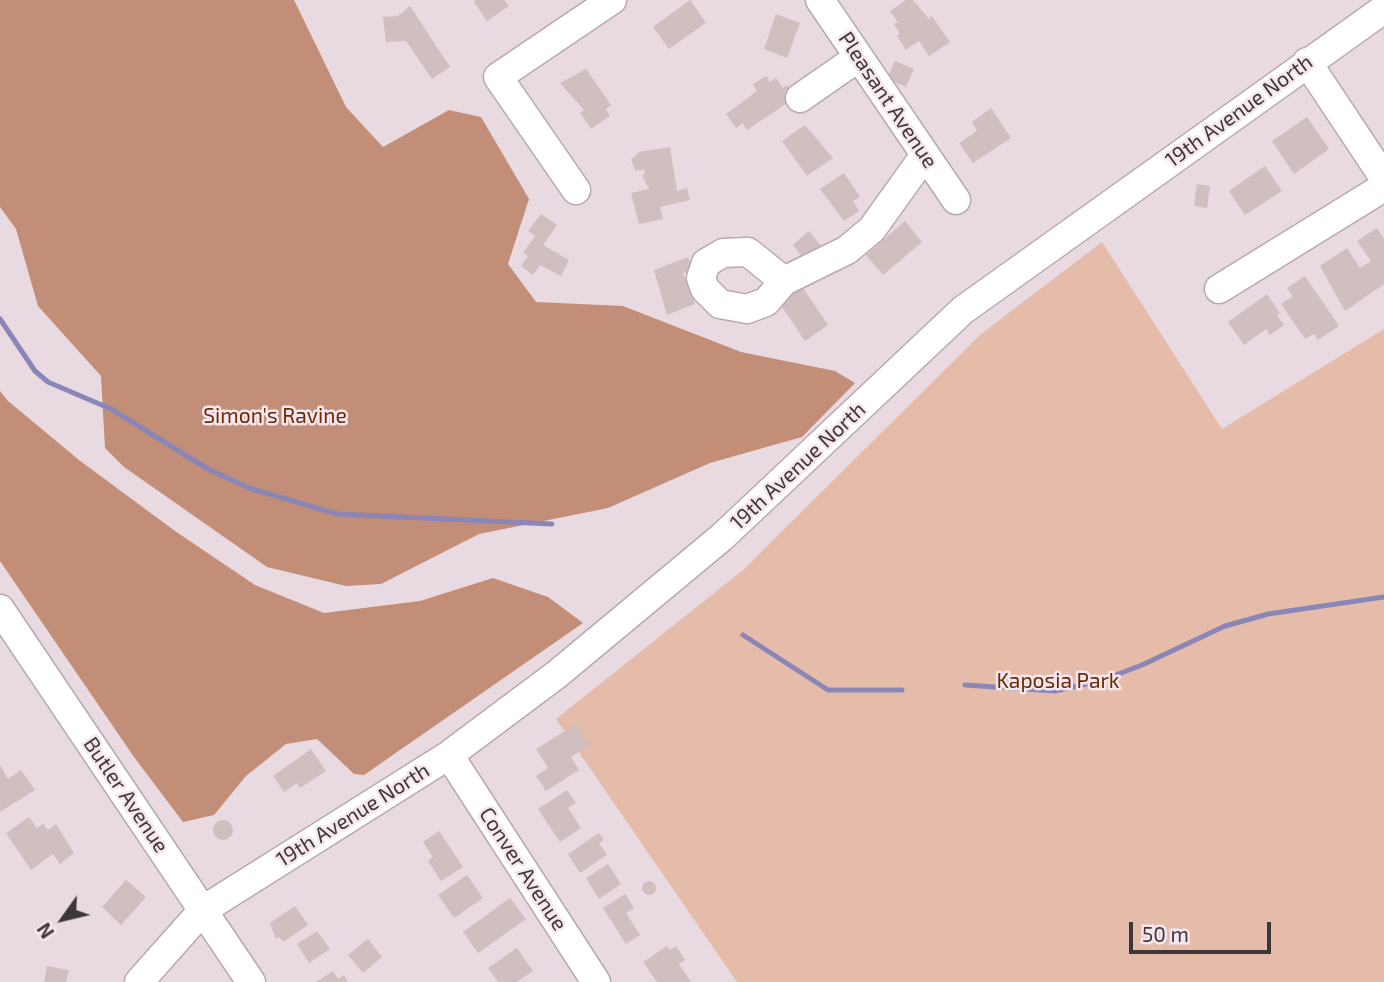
<!DOCTYPE html>
<style>
body{margin:0}
#map{position:relative;width:1384px;height:982px;overflow:hidden;background:#e9d9e1;font-family:"Exo 2",sans-serif}
canvas{display:block}
.north{position:absolute;left:28px;top:884px;width:70px;height:70px;-webkit-text-stroke:5px #f6e6ee;paint-order:stroke;rotate:236deg;font-size:19px;font-weight:700;line-height:28px;text-align:center;color:#3d373a}
.north::after{content:'';display:block;margin:auto;width:24px;height:32px;background:#3d373a;clip-path:polygon(50% 0,100% 100%,50% 72%,0 100%)}
.scale{position:absolute;left:1129px;top:922px;width:142px;height:32px;box-sizing:border-box;border:4px solid #3d373a;border-top:0;padding-left:9px;font-size:21px;line-height:24px;white-space:nowrap;color:#3d373a;-webkit-text-stroke:5px #f6e6ee;paint-order:stroke}
</style>
<div id="map">
<canvas width="1384" height="982"></canvas>
<div class="north">N</div>
<div class="scale">50 m</div>
</div>
<script>
const g = document.querySelector('canvas').getContext('2d');
g.lineJoin = 'round';
function fill(path, color) { g.fillStyle = color; g.fill(path, 'evenodd'); }
const toPath = rows => new Path2D(rows.map(r => 'M' + r).join(''));
function trace(path, color, width, dash) { g.strokeStyle = color; g.lineWidth = width; g.lineCap = dash ? 'butt' : 'round'; g.setLineDash(dash || []); g.stroke(path); }
function write(font, color, halo, rows, align = 'center') {
  g.font = font + ' "Exo 2",sans-serif'; g.lineWidth = 5; g.setLineDash([]); g.textBaseline = 'middle'; g.strokeStyle = halo; g.fillStyle = color; for (const [text, x, y, turn = 0] of rows) {
    g.save(); g.translate(x, y); g.rotate((+turn || 0) * Math.PI / 180); g.textAlign = isNaN(turn) ? turn : align; if (halo) g.strokeText(text, 0, 0); g.fillText(text, 0, 0); g.restore();
  }
}
const green = toPath([
 [1102,242,1222,429,1384,329,1384,982,737,982,556,719,743,570,981,334]
]);
const forest = toPath([
 [0,0,294,0,346,107,383,147,449,110,481,117,529,199,508,264,536,302,623,306,741,352,835,371,855,383,802,437,710,463,608,508,479,534,381,584,346,586,267,567,124,467,105,448,101,376,38,306,16,229,0,207],
 [0,391,8,401,79,460,175,531,255,585,324,613,420,601,493,578,548,597,583,623,364,775,354,774,317,739,286,744,246,776,214,815,183,822,134,757,0,561]
]);
const stream = toPath([
 [0,319,35,371,48,382,111,409,208,469,249,488,337,514,552,524],
 [743,635,828,690,902,690],
 [965,685,1055,691,1100,681,1142,665,1225,626,1268,614,1384,597]
]);
const building = toPath([
 [476,0,504,0,509,6,487,21,474,2],
 [690,0,706,23,669,49,653,27],
 [906,0,913,0,929,19,932,16,950,42,929,56,919,41,906,50,897,36,900,34,894,24,898,22,890,11],
 [410,6,450,67,432,79,406,41,386,42,383,17,398,16],
 [776,14,800,23,787,58,764,49],
 [895,61,914,69,906,87,887,79],
 [586,69,611,105,606,109,610,116,591,129,580,113,584,110,560,83],
 [766,76,770,82,776,78,783,88,787,85,795,98,747,130,743,123,736,128,726,114,757,91,753,84],
 [991,108,1011,138,973,163,959,143,977,131,972,122],
 [1307,117,1329,149,1294,174,1272,141],
 [805,125,833,158,807,176,782,141],
 [670,147,677,191,687,188,690,200,660,207,663,219,639,224,631,193,649,189,642,175,645,174,644,169,636,171,631,160,639,152],
 [1265,166,1282,191,1245,215,1229,191],
 [844,173,860,197,853,201,859,211,844,221,820,189],
 [1197,184,1210,186,1207,208,1194,206],
 [541,214,557,225,543,245,569,260,561,276,540,265,533,275,521,266,528,256,523,253,535,236,528,231],
 [905,221,922,242,883,275,866,255],
 [1377,228,1384,239,1384,284,1345,311,1320,266,1347,248,1360,268,1371,261,1357,241],
 [809,231,822,247,805,260,793,245],
 [688,257,693,270,683,273,695,304,667,315,654,270],
 [1305,276,1339,326,1318,340,1314,334,1305,339,1281,304,1293,296,1287,288],
 [801,285,828,325,805,341,778,301],
 [1267,294,1280,313,1277,315,1284,325,1270,335,1266,329,1244,345,1228,322],
 [576,724,589,745,571,757,579,770,546,791,536,776,548,768,536,749],
 [311,749,326,771,300,788,297,783,284,792,273,776],
 [0,765,8,779,21,770,35,790,0,812],
 [567,790,576,803,568,808,581,828,560,842,538,809],
 [29,817,37,828,43,824,48,830,56,824,74,853,60,864,53,854,31,870,6,833],
 '213 830a10 10 0 1 1 20 0a10 10 0 1 1-20 0Z',
 [439,831,463,867,441,881,428,861,433,857,423,842],
 [599,833,604,840,599,843,607,855,580,873,568,854],
 [608,864,621,884,599,899,586,878],
 [467,875,483,898,454,918,438,895],
 [126,880,146,897,121,925,102,907],
 '642 888a7 7 0 1 1 14 0a7 7 0 1 1-14 0Z',
 [625,894,634,908,626,913,640,935,626,944,603,908],
 [510,898,526,919,478,953,463,932],
 [295,906,308,925,283,942,279,937,276,939,270,923],
 [317,931,330,949,309,963,297,944],
 [368,939,382,957,363,973,348,955],
 [667,946,670,950,676,946,685,960,679,964,691,982,657,982,643,962],
 [517,948,533,971,517,982,498,982,488,968],
 [47,966,69,970,66,982,44,982],
 [333,971,338,979,344,975,348,982,316,982]
]);
const minor = toPath([
 [820,0,956,200],
 [1307,62,1384,178],
 [800,98,859,57],
 [576,190,498,77,612,0],
 [784,281,766,302,747,309,720,304,705,289,701,278,706,263,723,253,748,252,784,281,847,250,872,229,925,155],
 [1219,289,1384,187],
 [0,609,251,982],
 [449,755,596,982],
 [139,982,203,910,449,755,556,675,722,537,963,310,1384,9]
]);
const streetNames = [
 ["Pleasant Avenue",888,100,56],
 ["19th Avenue North",1239,111,-36],
 ["19th Avenue North",798,466,-43],
 ["Butler Avenue",126,795,56],
 ["19th Avenue North",353,815,-32],
 ["Conver Avenue",523,869,57]
];
const parkNames = [
 ["Simon's Ravine",275,416],
 ["Kaposia Park",1058,681]
];
fill(green, '#e5bcaa');
fill(forest, '#c38e77');
trace(stream, '#8b86b8', 5);
fill(building, '#d0bfbf');
trace(minor, '#b8a9b0', 31);
trace(minor, '#fff', 28);
write('21px', '#3d373a', '#f6e6ee', streetNames);
write('21px', '#6a2903', '#f6e6ee', parkNames);
</script>
